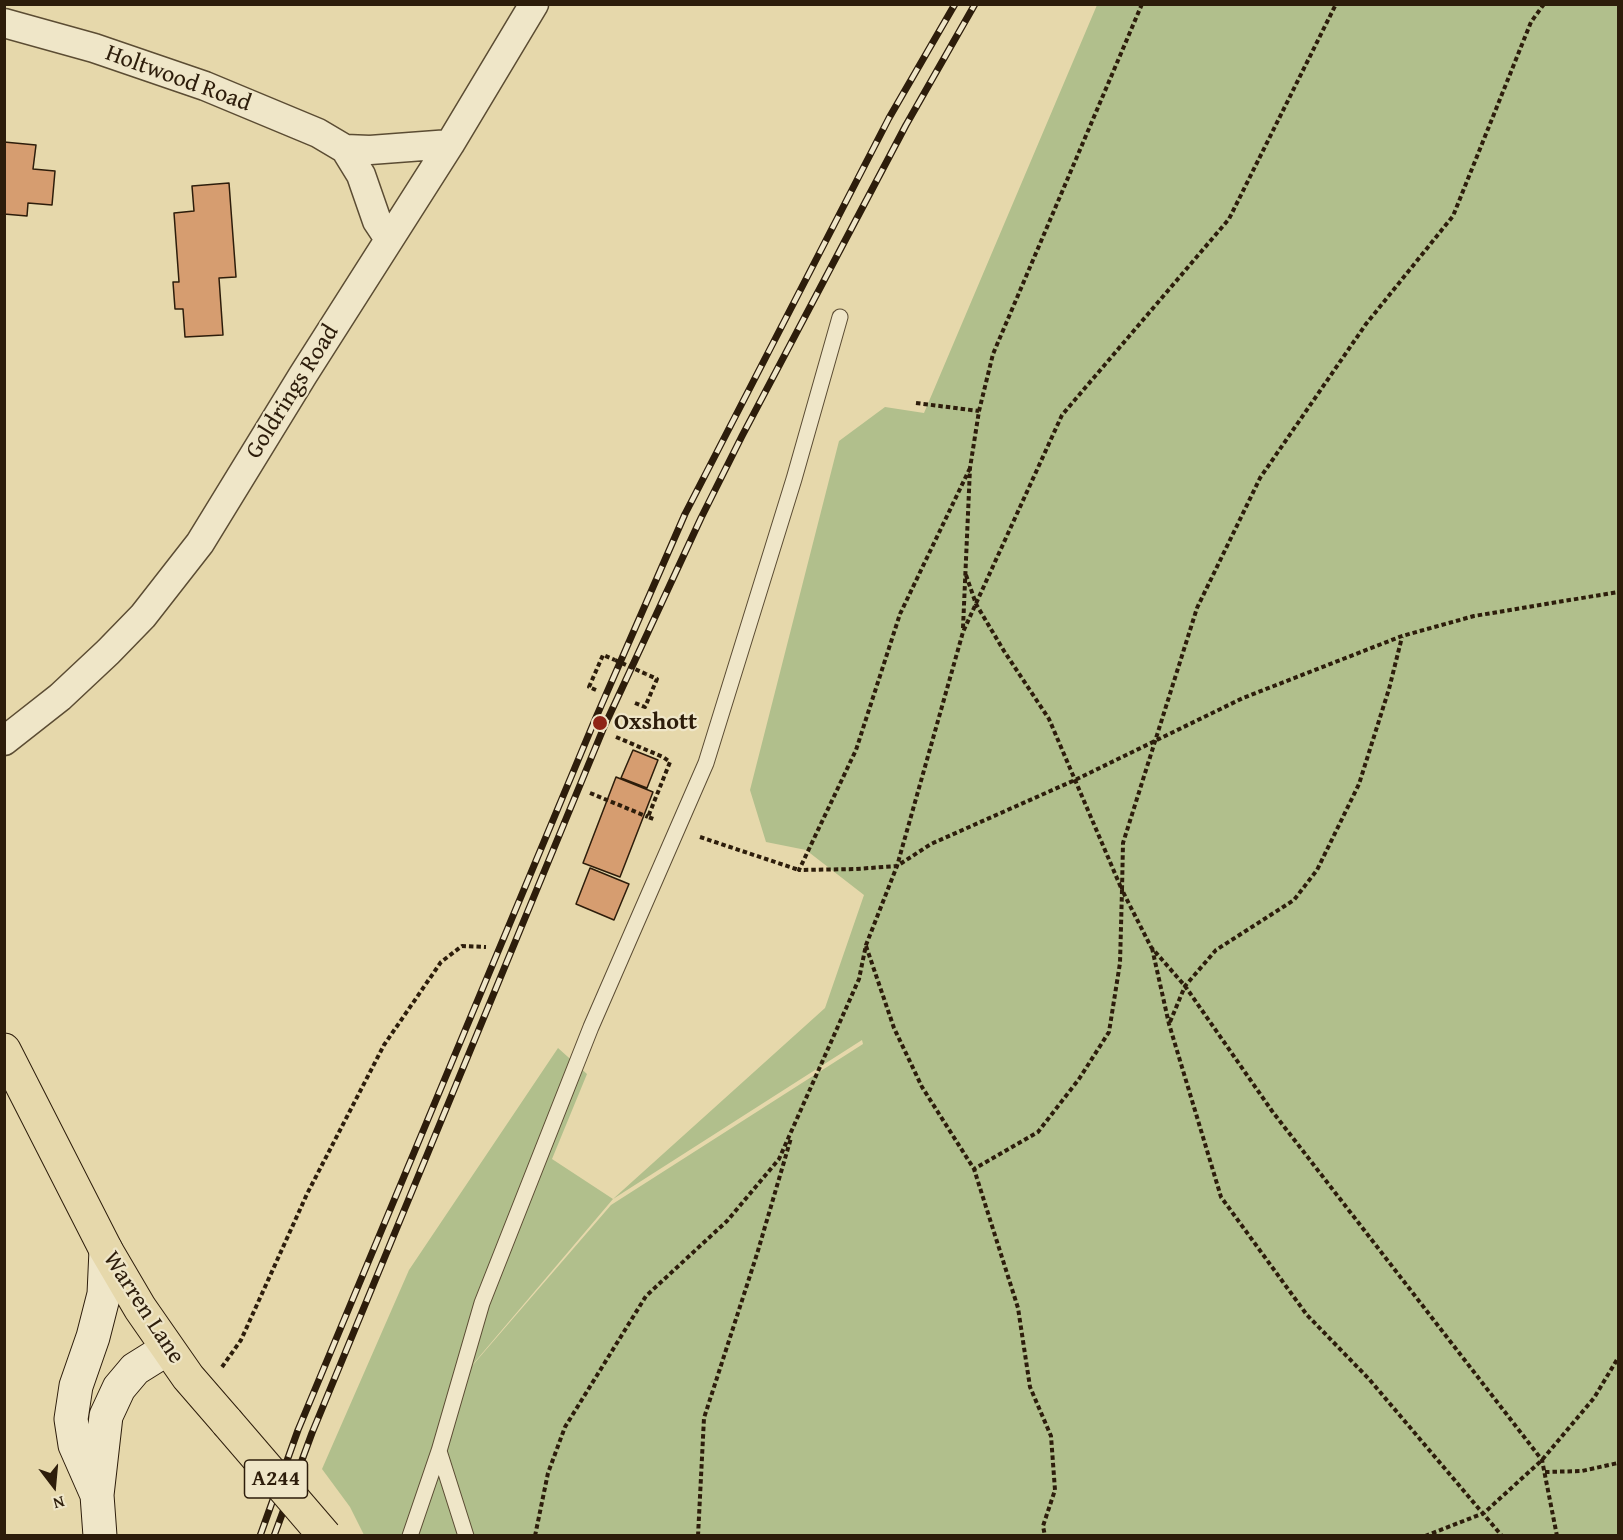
<!DOCTYPE html>
<style>
body{margin:0}
#map{position:relative;width:1623px;height:1540px;overflow:hidden;background:#e6d8ab;font-family:"Gentium Book Plus",serif}
canvas{display:block}
.frame{position:absolute;inset:0;border:6px solid #2d1d0b;pointer-events:none}
.north{position:absolute;left:24px;top:1456px;width:60px;height:60px;-webkit-text-stroke:4px #efe6c8;paint-order:stroke;rotate:164deg;font-size:16px;font-weight:700;line-height:24px;text-align:center;color:#2d1d0b}
.north::after{content:'';display:block;margin:auto;width:21px;height:27px;background:#2d1d0b;clip-path:polygon(50% 0,100% 100%,50% 72%,0 100%)}
</style>
<div id="map">
<canvas width="1623" height="1540"></canvas>
<div class="frame"></div>
<div class="north">N</div>
</div>
<script>
const g = document.querySelector('canvas').getContext('2d');
g.lineJoin = 'round';
function fill(path, color) { g.fillStyle = color; g.fill(path, 'evenodd'); }
const toPath = rows => new Path2D(rows.map(r => 'M' + r).join(''));
function trace(path, color, width, dash) { g.strokeStyle = color; g.lineWidth = width; g.lineCap = dash ? 'butt' : 'round'; g.setLineDash(dash || []); g.stroke(path); }
function write(font, color, halo, rows, align = 'center') {
  g.font = font + ' "Gentium Book Plus",serif'; g.lineWidth = 4.5; g.setLineDash([]); g.textBaseline = 'middle'; g.strokeStyle = halo; g.fillStyle = color; for (const [text, x, y, turn = 0] of rows) {
    g.save(); g.translate(x, y); g.rotate((+turn || 0) * Math.PI / 180); g.textAlign = isNaN(turn) ? turn : align; if (halo) g.strokeText(text, 0, 0); g.fillText(text, 0, 0); g.restore();
  }
}
const green = toPath([
 [1097,5,1618,5,1618,1535,364,1535,350,1507,322,1469,409,1270,558,1048,587,1074,552,1159,613,1199,825,1008,864,895,806,850,766,842,750,790,839,441,885,407,924,413],
 [862,1040,863,1044,611,1205,440,1403,613,1199]
]);
const building = toPath([
 [4,142,36,145,33,169,55,171,52,205,28,203,27,216,4,214,4,142],
 [229,183,236,277,219,278,223,335,185,337,183,309,175,309,173,282,179,282,174,213,194,211,192,186,229,183],
 [633,750,658,760,647,788,621,778,633,750],
 [616,777,653,792,620,877,583,863,616,777],
 [590,868,629,884,614,920,576,904,590,868]
]);
const path = toPath([
 [1544,4,1531,22,1453,216,1366,324,1260,478,1197,608,1123,843,1122,890,1151,947,1185,986,1272,1111,1542,1460,1557,1536],
 [916,403,979,411],
 [970,468,900,614,856,750,799,870,856,869,897,866,931,844,1075,780,1243,698,1402,636,1474,616,1618,592],
 [966,575,976,604,1004,651,1049,719,1122,890,1120,963,1109,1032,1079,1079,1038,1132,974,1169],
 [963,628,970,468,979,411,993,354,1142,4],
 [596,690,589,687,603,655,615,660],
 [635,703,645,707,657,679,646,674],
 [616,737,663,757,670,762,648,817,656,820],
 [590,793,648,817],
 [700,837,799,870],
 [866,946,894,1028,922,1087,974,1169,1018,1308,1030,1387,1051,1436,1055,1490,1043,1526,1045,1536],
 [1152,948,1169,1024,1221,1197,1307,1315,1369,1379,1502,1536],
 [1170,1022,1185,986,1216,950,1294,900,1317,870,1359,784,1389,689,1402,637],
 [222,1367,241,1340,307,1194,384,1045,441,962,462,946,486,947],
 [1545,1472,1582,1471,1618,1463],
 [535,1536,548,1473,565,1427,646,1296,727,1221,779,1159,859,979,866,945,897,866,963,632,1062,415,1229,219,1336,4],
 [698,1536,704,1418,757,1254,791,1138],
 [1425,1536,1484,1513,1542,1460,1594,1398,1618,1358]
]);
const service = toPath([
 [439,1451,466,1536],
 [410,1536,439,1451,482,1303,591,1027,706,763,794,479,840,317]
]);
const minor = toPath([
 [4,23,94,48,205,86,318,133,345,149,370,150,450,144],
 [345,149,361,175,377,221,389,239],
 [4,741,60,697,108,652,143,616,200,543,303,375,450,144,534,4]
]);
const secondary = toPath([
 [97,1495,75,1445,71,1419,76,1386,93,1337,104,1294,106,1250],
 [100,1536,97,1495,106,1416,119,1388,135,1369,167,1349]
]);
const primary = toPath([
 [4,1050,106,1250,140,1308,188,1377,227,1422]
]);
const rail = toPath([
 [260,1536,298,1430,594,722,685,514,889,118,955,4],
 [274,1536,312,1433,604,727,701,518,742,436,906,125,975,4]
]);
const pathBridge = toPath([
 [615,660,646,674]
]);
const primaryBridge = toPath([
 [227,1422,325,1536]
]);
const markers = [
 [600,723,8,"#8f2418"]
];
const shields = [
 [276,1479,63]
];
const shieldNames = [
 ["A244",276,1479]
];
const streetNames = [
 ["Holtwood Road",178,79,20],
 ["Goldrings Road",293,392,-58],
 ["Warren Lane",143,1308,57]
];
const poiNames = [
 ["Oxshott",614,723]
];
fill(green, '#b1bf8c');
fill(building, '#d69d70');
trace(building, '#2d1d0b', 1.5);
trace(service, '#5b4c33', 17);
trace(minor, '#5b4c33', 31);
trace(secondary, '#2d1d0b', 35);
trace(primary, '#2d1d0b', 35);
trace(path, '#2d1d0b', 4, [4.5, 3]);
trace(service, '#efe6c8', 15);
trace(minor, '#efe6c8', 28);
trace(secondary, '#efe6c8', 33);
trace(primary, '#e6d8ab', 33);
trace(rail, '#2d1d0b', 7);
trace(rail, '#efe6c8', 4.5, [14]);
trace(primaryBridge, '#2d1d0b', 35, []);
trace(pathBridge, '#2d1d0b', 4, [4.5, 3]);
trace(primaryBridge, '#e6d8ab', 33);
for (const [x, y, r, color] of markers) { const dot = new Path2D(); dot.arc(x, y, r, 0, 2 * Math.PI); g.fillStyle = color; g.fill(dot); trace(dot, '#efe6c8', 2); }
for (const [x, y, w] of shields) { const box = new Path2D(); box.roundRect(x - w / 2, y - 19, w, 38, 4.5); g.fillStyle = '#efe6c8'; g.fill(box); trace(box, '#2d1d0b', 1.5); }
write('bold 22px', '#2d1d0b', null, shieldNames);
write('24px', '#2d1d0b', '#efe6c8', streetNames);
write('bold 24px', '#2d1d0b', '#efe6c8', poiNames, 'left');
</script>
